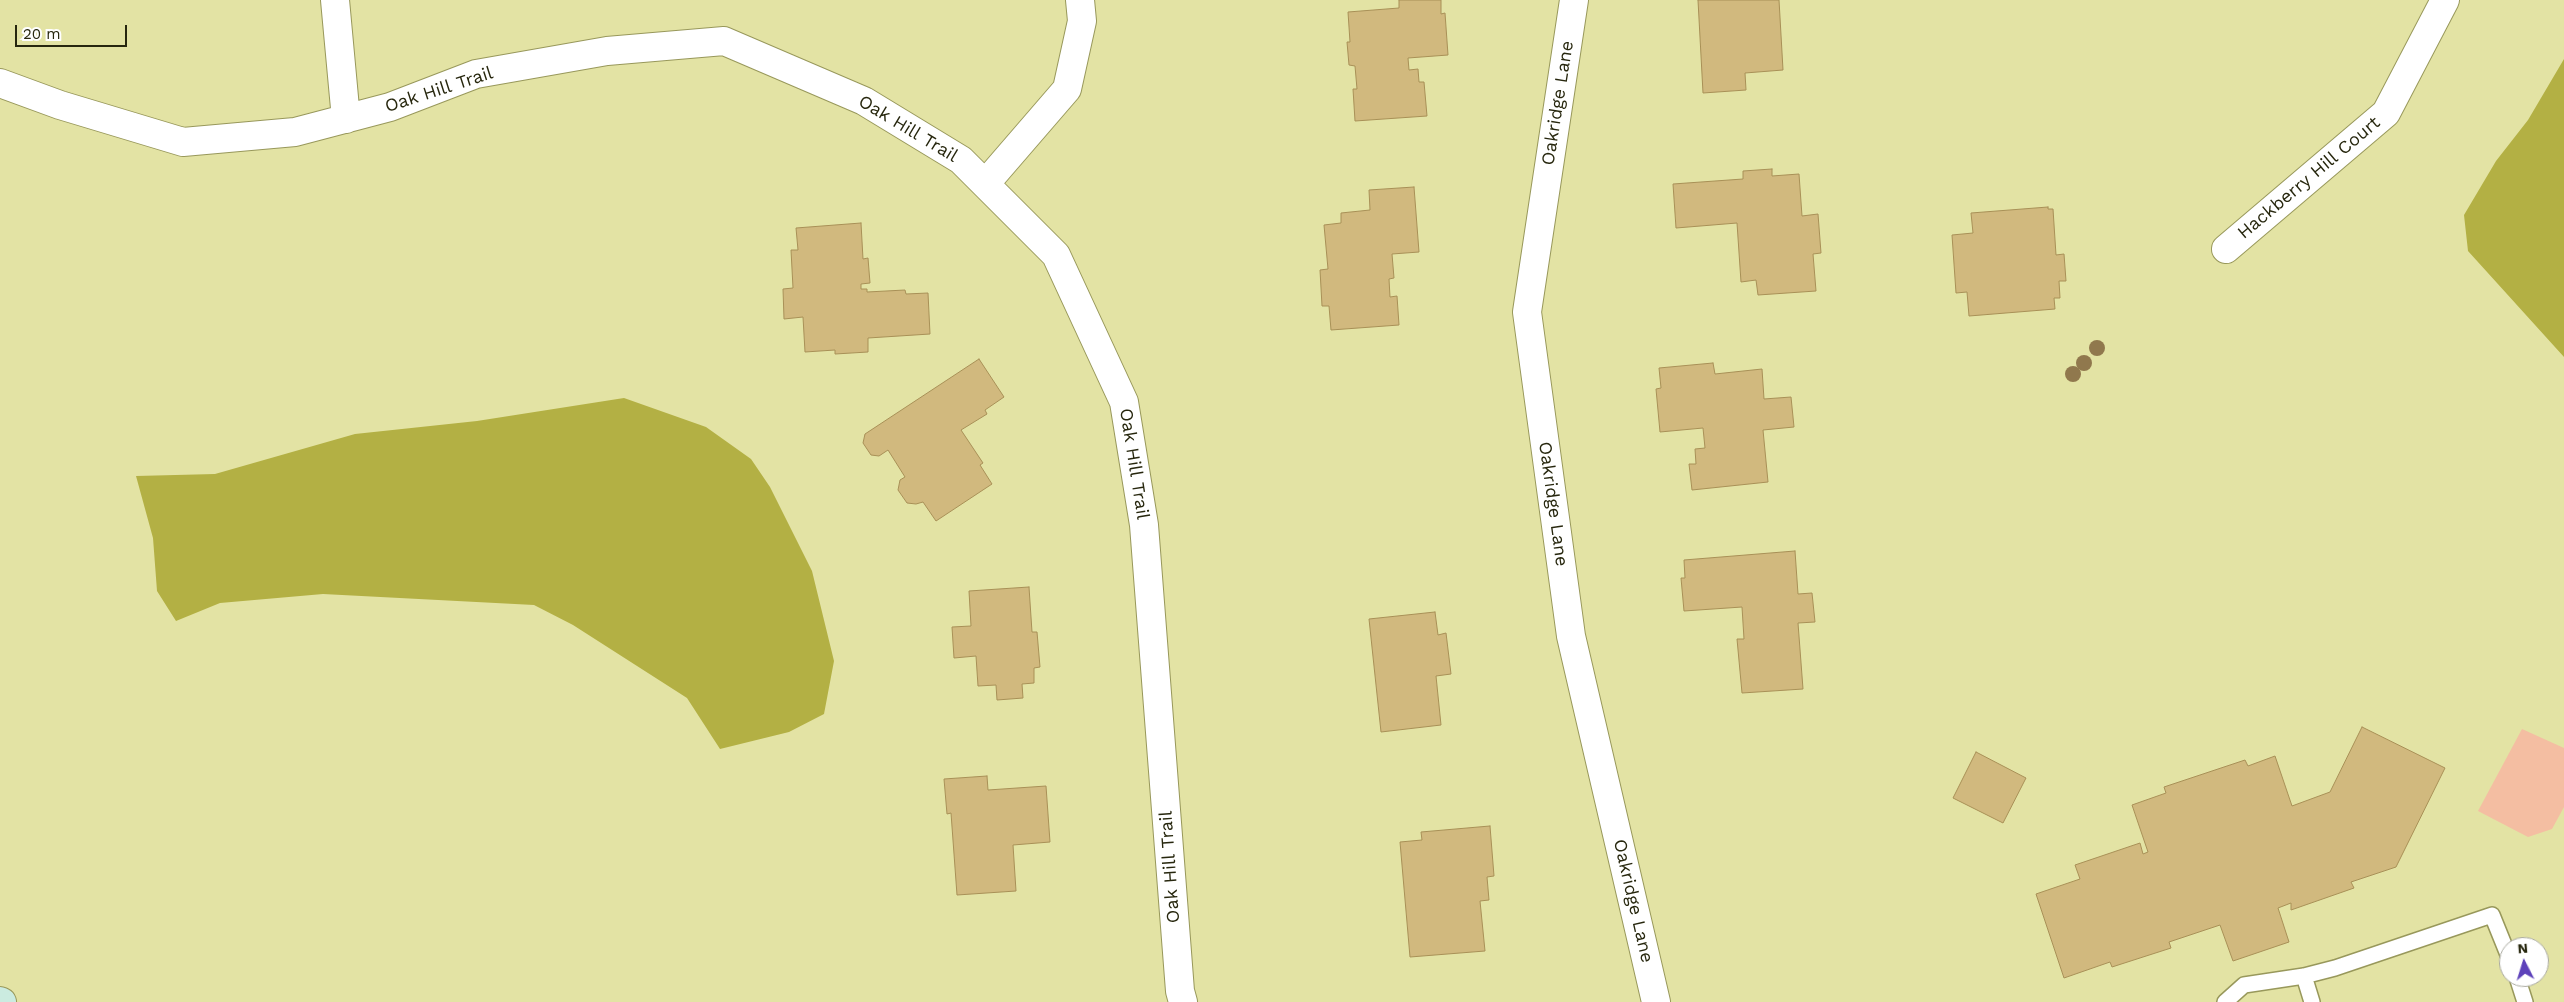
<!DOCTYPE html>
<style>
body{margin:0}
#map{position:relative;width:2564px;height:1002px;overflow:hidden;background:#e3e3a4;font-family:"Work Sans",sans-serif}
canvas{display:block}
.north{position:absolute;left:2499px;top:937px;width:50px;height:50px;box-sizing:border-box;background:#fff;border:1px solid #a9a99f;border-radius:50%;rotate:355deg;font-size:14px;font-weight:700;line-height:20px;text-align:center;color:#27270e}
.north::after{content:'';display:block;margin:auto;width:18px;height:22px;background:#5d42ba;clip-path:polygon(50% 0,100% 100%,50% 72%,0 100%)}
.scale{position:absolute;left:15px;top:25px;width:112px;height:22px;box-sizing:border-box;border:2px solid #27270e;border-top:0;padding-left:6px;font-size:15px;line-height:18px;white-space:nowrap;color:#27270e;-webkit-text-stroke:4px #fff;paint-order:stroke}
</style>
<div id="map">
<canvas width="2564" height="1002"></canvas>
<div class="north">N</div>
<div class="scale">20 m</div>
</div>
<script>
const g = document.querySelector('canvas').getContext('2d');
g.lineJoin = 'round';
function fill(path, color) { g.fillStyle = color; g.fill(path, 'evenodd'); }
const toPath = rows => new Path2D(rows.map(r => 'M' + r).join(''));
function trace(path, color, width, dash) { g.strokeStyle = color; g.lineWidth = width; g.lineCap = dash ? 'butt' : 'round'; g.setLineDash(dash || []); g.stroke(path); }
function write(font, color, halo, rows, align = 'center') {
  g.font = font + ' "Work Sans",sans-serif'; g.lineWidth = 4.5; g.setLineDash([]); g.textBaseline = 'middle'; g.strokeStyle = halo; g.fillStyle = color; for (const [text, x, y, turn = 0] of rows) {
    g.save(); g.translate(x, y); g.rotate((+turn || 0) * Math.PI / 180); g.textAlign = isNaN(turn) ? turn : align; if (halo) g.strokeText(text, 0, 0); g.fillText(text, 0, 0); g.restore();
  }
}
const green = toPath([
 [2522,729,2564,748,2564,807,2552,829,2528,837,2478,811]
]);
const water = toPath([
 [2564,59,2564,357,2468,251,2464,215,2496,161,2528,120],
 [624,398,706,427,751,459,770,487,812,571,834,661,824,714,789,732,720,749,687,698,573,625,534,605,323,594,220,603,176,621,157,591,153,538,136,476,215,474,355,434,477,421]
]);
const building = toPath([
 [1399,0,1441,0,1441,14,1445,13,1448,55,1408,58,1409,70,1418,69,1419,82,1424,82,1427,116,1355,121,1353,89,1357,89,1355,66,1349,65,1347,42,1350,42,1348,12,1399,8,1399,0],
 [1698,0,1779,0,1783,70,1745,73,1746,90,1703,93,1698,0],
 [1772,169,1772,176,1799,174,1802,216,1818,214,1821,253,1813,254,1816,291,1758,295,1756,280,1741,282,1737,223,1676,228,1673,184,1743,179,1743,171,1772,169],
 [1414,187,1419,252,1392,254,1394,278,1389,279,1390,297,1397,296,1399,325,1331,330,1329,306,1322,306,1320,270,1328,269,1324,225,1341,223,1341,213,1370,210,1369,190,1414,187],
 [2048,207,2048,209,2053,209,2056,255,2064,254,2066,281,2059,281,2060,298,2054,298,2055,309,1969,316,1967,292,1956,293,1952,235,1973,233,1971,213,2048,207],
 [861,223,863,259,868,258,870,283,861,284,861,289,867,289,867,292,905,290,906,294,928,293,930,334,868,338,868,352,835,354,835,350,805,352,803,317,784,319,783,289,793,288,791,250,798,250,796,228,861,223],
 [979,359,1004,397,985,410,987,414,961,430,983,463,980,465,992,484,936,521,923,502,916,504,907,503,898,490,900,480,905,477,888,450,879,456,871,455,863,443,865,434,979,359],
 [1713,363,1715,374,1762,369,1764,399,1791,397,1794,427,1763,430,1768,482,1692,490,1689,464,1696,464,1695,449,1705,448,1703,428,1660,432,1656,389,1661,388,1659,368,1713,363],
 [1795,551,1798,594,1812,593,1815,622,1798,623,1803,689,1742,693,1737,639,1744,639,1742,607,1684,611,1681,578,1685,578,1684,560,1795,551],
 [1029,587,1032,632,1037,632,1040,667,1034,668,1034,683,1022,684,1023,698,997,700,996,685,978,686,976,656,954,658,952,627,971,626,969,591,1029,587],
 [1435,612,1438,635,1446,633,1451,674,1436,676,1441,725,1381,732,1369,619,1435,612],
 [2362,727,2445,768,2396,867,2351,882,2354,888,2291,910,2291,903,2278,908,2289,942,2233,961,2220,925,2169,942,2171,948,2112,967,2110,962,2064,978,2036,894,2080,879,2075,865,2140,843,2143,854,2148,852,2132,805,2166,793,2164,787,2245,760,2248,766,2275,756,2292,806,2330,792,2362,727],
 [1976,752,2026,778,2003,823,1953,798,1976,752],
 [987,776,988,790,1046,786,1050,842,1013,845,1016,891,957,895,951,813,947,814,944,779,987,776],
 [1490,826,1494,876,1487,877,1489,900,1480,901,1485,951,1410,957,1400,842,1422,840,1421,832,1490,826]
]);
const lane = toPath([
 [2304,976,2312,1002],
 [2517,977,2525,1002],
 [2225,1002,2244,985,2304,976,2335,968,2492,915,2509,957]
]);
const street = toPath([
 [335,0,346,119],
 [1574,0,1527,312,1571,636,1656,1002],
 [0,83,60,105,183,142,295,132,390,107,476,74,607,51,724,41,864,101,961,160,1056,255,1124,402,1144,525,1180,991,1183,1002],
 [985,184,1067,89,1082,21,1080,0],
 [2226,249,2386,113,2445,0]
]);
const secondary = toPath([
 [0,1001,2,1002]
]);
const trees = [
 [2097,348],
 [2084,363],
 [2073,374]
];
const streetNames = [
 ["Oak Hill Trail",439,90,-18],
 ["Oakridge Lane",1558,103,-81],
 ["Oak Hill Trail",908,129,31],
 ["Hackberry Hill Court",2309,178,-40],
 ["Oak Hill Trail",1134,464,81],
 ["Oakridge Lane",1553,504,82],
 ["Oak Hill Trail",1170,867,-94],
 ["Oakridge Lane",1633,901,77]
];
fill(green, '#f4bea2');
fill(water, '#b3b044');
fill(building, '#d1b97e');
trace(building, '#a89057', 1);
trace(lane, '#98985b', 18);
trace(street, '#98985b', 30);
trace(secondary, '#98985b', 30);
trace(lane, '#fff', 15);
trace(street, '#fff', 28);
trace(secondary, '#cbebe0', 28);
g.fillStyle = '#90784d';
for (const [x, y] of trees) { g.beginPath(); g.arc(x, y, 8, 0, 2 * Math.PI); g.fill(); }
write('18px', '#27270e', '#fff', streetNames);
</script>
